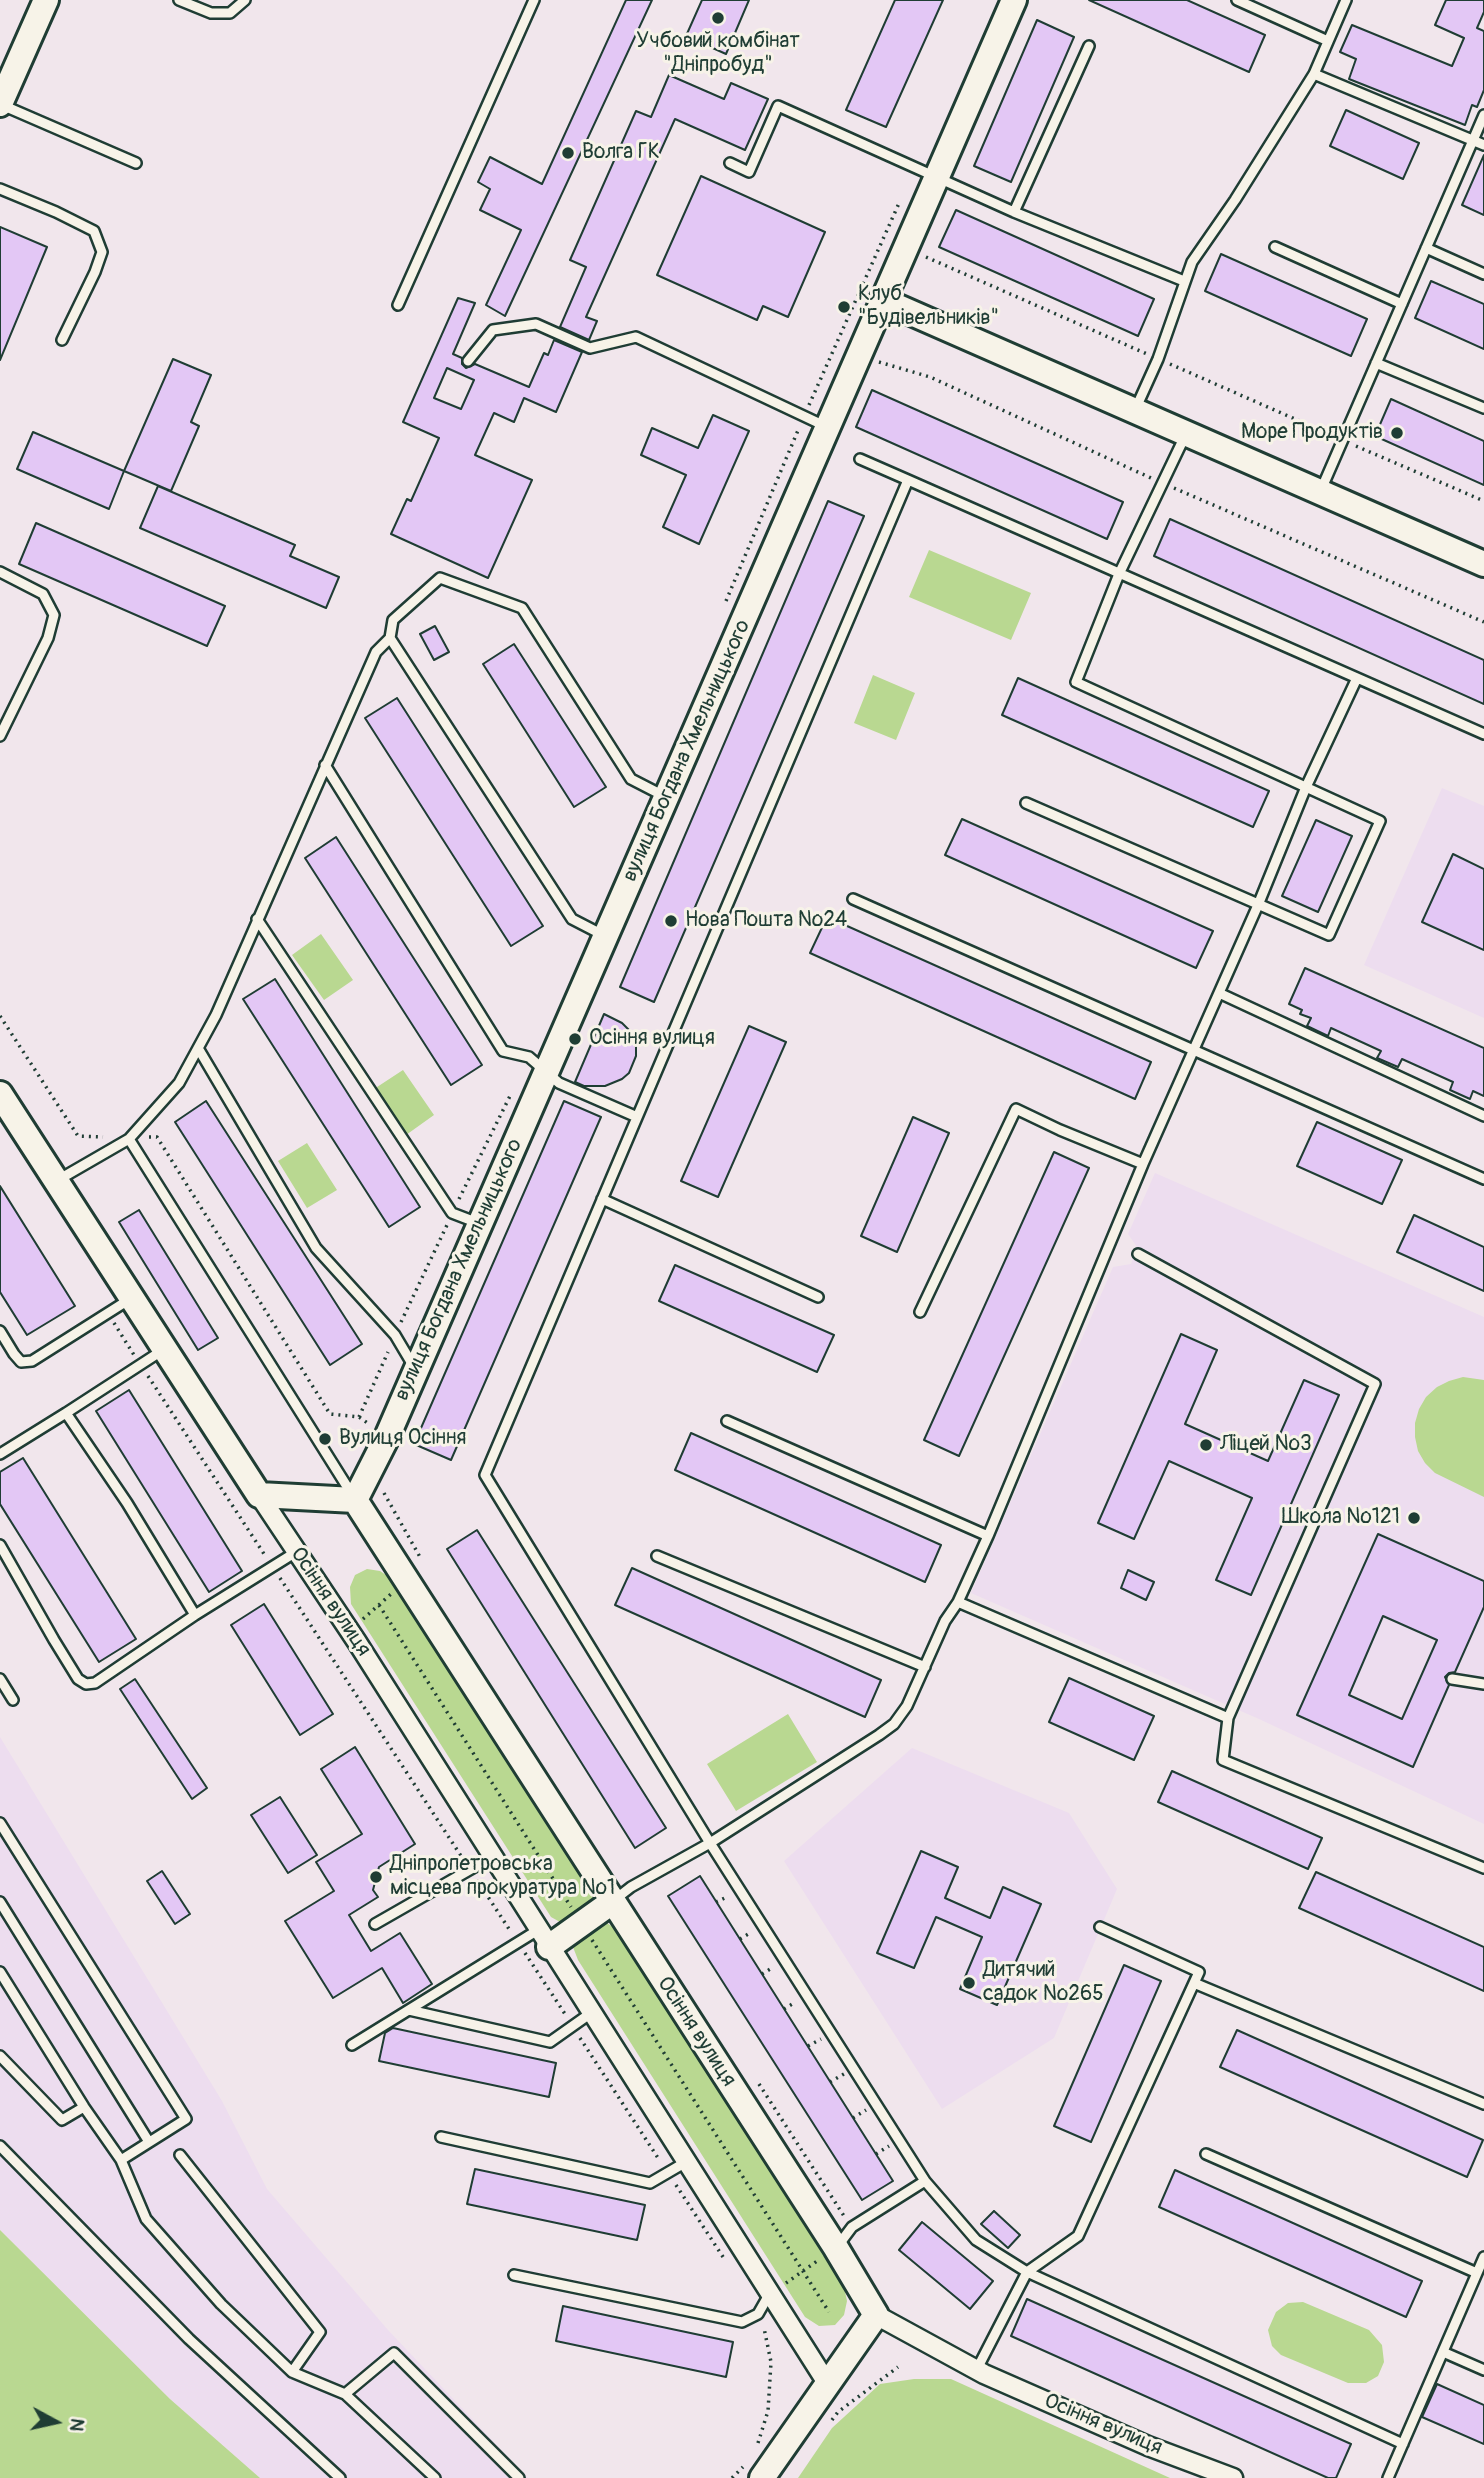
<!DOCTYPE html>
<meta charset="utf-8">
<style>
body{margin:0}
#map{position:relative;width:1484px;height:2478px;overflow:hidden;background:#f1e6ec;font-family:Pangolin,sans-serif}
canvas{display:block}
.north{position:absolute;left:21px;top:2387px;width:70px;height:70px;-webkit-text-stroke:5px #f7f3e8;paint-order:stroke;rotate:98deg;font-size:19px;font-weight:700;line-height:28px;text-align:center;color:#1f3d34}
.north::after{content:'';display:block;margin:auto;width:24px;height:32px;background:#1f3d34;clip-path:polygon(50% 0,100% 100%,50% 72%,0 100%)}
</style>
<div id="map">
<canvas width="1484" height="2478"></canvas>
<div class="north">N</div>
</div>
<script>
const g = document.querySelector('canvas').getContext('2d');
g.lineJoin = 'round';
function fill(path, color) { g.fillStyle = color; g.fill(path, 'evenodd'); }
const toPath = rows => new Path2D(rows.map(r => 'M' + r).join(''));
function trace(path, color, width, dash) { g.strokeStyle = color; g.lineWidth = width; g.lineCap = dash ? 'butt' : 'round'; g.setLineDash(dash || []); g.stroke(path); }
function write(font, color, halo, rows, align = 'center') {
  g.font = font + ' Pangolin,sans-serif'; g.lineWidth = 6; g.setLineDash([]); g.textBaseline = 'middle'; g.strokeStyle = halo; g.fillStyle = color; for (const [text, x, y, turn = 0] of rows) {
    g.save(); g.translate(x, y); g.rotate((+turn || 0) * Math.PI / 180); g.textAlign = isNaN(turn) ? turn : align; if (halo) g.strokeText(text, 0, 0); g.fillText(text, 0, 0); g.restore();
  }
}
const built = toPath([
 [1442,788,1484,806,1484,1018,1364,965],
 [1155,1173,1484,1317,1484,1824,1259,1719,971,1593,1113,1267,1131,1264,1137,1247,1128,1234],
 [0,1737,222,2101,267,2189,388,2330,528,2478,260,2478,170,2399,0,2230],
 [912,1748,1069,1813,1117,1889,1054,2038,942,2109,784,1861]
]);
const green = toPath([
 [929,550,1031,593,1011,640,909,597],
 [873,675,915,693,896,740,854,723],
 [321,934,353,980,324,1000,292,955],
 [403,1070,434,1115,406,1135,374,1089],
 [307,1143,337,1190,307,1208,278,1161],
 [1463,1377,1484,1380,1484,1497,1435,1473,1425,1463,1418,1451,1415,1437,1415,1423,1419,1409,1426,1397,1437,1387,1449,1381],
 [367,1569,380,1571,389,1577,593,1894,594,1901,571,1922,560,1922,551,1917,351,1604,350,1587,355,1575],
 [788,1714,817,1762,736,1811,707,1764],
 [607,1923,616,1929,843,2282,847,2301,844,2315,835,2325,819,2326,805,2317,578,1960,573,1947,576,1935,595,1924],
 [0,2230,170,2399,260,2478,0,2478],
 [1303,2302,1369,2330,1382,2345,1384,2362,1378,2376,1366,2383,1348,2383,1281,2355,1272,2346,1268,2330,1276,2312,1288,2303],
 [914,2379,951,2379,1170,2478,798,2478,832,2428,880,2384]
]);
const building = toPath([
 [626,0,652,0,505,316,486,305,521,230,480,210,490,189,478,182,490,157,542,184,626,0],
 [702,0,749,0,726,54,686,36,702,0],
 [895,0,943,0,886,127,846,110,895,0],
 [1089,0,1187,0,1265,35,1249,72,1089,0],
 [1446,0,1484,0,1484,12,1477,28,1484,31,1484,90,1477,107,1472,105,1465,125,1349,79,1356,59,1340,52,1352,25,1452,66,1464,38,1435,25,1446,0],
 [1037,20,1074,37,1011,182,974,166,1037,20],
 [669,75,724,99,731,83,768,99,745,150,675,119,586,317,597,321,589,340,560,327,586,267,570,260,636,111,651,117,669,75],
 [1346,110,1419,143,1403,179,1330,146,1346,110],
 [1484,155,1484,215,1462,205,1484,155],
 [701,176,825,232,788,317,763,306,757,320,657,275,701,176],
 [956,210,1154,299,1138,336,939,247,956,210],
 [0,227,47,247,0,360,0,227],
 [1221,254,1367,319,1351,356,1205,291,1221,254],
 [1431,281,1484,304,1484,349,1415,318,1431,281],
 [458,298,475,303,453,354,462,358,462,364,466,368,475,364,529,387,544,353,548,355,554,340,582,352,556,412,524,398,514,422,494,413,475,455,532,480,488,578,391,534,407,499,411,501,439,438,403,422,458,298],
 [447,368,474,380,461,409,434,398,447,368],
 [173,359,211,375,191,422,199,426,171,491,124,471,173,359],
 [872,390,1123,502,1107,539,856,427,872,390],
 [1391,399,1484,441,1484,485,1375,436,1391,399],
 [713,415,749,431,699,544,663,527,686,475,641,455,652,428,698,448,713,415],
 [33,432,124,471,109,509,17,469,33,432],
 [158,486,295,545,290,556,339,577,326,608,140,528,158,486],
 [828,501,864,516,654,1002,620,987,828,501],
 [1170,519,1484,660,1484,704,1154,556,1170,519],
 [36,523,225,606,207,646,19,564,36,523],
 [435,626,449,652,434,660,420,634,435,626],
 [514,644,606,787,574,807,483,664,514,644],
 [1018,678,1269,791,1253,827,1002,715,1018,678],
 [397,698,543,926,511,946,365,718,397,698],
 [962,819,1213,931,1196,968,945,855,962,819],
 [1316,820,1352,836,1318,912,1282,896,1316,820],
 [336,837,482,1065,451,1085,305,858,336,837],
 [1453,854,1484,869,1484,950,1422,922,1453,854],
 [827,917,1151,1062,1135,1099,810,953,827,917],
 [1305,968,1484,1048,1484,1096,1473,1091,1470,1099,1450,1090,1453,1082,1402,1059,1398,1067,1377,1058,1381,1051,1331,1028,1328,1036,1307,1026,1311,1018,1300,1014,1302,1010,1289,1004,1305,968],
 [275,979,420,1207,389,1227,243,999,275,979],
 [604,1014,622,1023,629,1030,636,1047,636,1056,629,1073,622,1079,605,1086,584,1086,575,1082,604,1014],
 [749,1026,786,1042,718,1197,681,1181,749,1026],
 [206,1101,362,1344,330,1365,175,1122,206,1101],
 [564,1101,601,1117,451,1460,414,1444,564,1101],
 [913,1117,949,1133,897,1252,861,1236,913,1117],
 [1317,1122,1402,1160,1382,1204,1297,1166,1317,1122],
 [1054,1152,1089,1168,959,1456,924,1440,1054,1152],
 [0,1186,75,1306,27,1335,0,1292,0,1186],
 [139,1210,218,1338,198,1350,119,1222,139,1210],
 [1414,1215,1484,1247,1484,1291,1397,1252,1414,1215],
 [675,1265,834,1335,817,1372,659,1301,675,1265],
 [1181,1334,1217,1350,1185,1424,1268,1461,1304,1380,1339,1395,1251,1595,1216,1580,1252,1498,1169,1461,1134,1539,1098,1523,1181,1334],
 [129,1390,242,1571,209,1592,96,1411,129,1390],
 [691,1433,941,1545,925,1582,675,1470,691,1433],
 [23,1458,136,1639,99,1662,0,1504,0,1472,23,1458],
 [477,1530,666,1828,635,1848,447,1549,477,1530],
 [1378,1534,1484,1581,1484,1607,1455,1672,1449,1673,1445,1677,1449,1685,1413,1767,1297,1715,1378,1534],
 [1383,1616,1437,1640,1402,1719,1349,1695,1383,1616],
 [632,1568,881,1680,865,1717,615,1605,632,1568],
 [1128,1570,1154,1582,1146,1600,1121,1588,1128,1570],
 [264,1604,333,1714,300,1735,231,1625,264,1604],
 [1069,1678,1154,1716,1134,1760,1049,1722,1069,1678],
 [135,1679,207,1788,192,1799,120,1689,135,1679],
 [355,1747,415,1844,379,1867,373,1890,378,1897,349,1915,371,1951,400,1933,432,1984,403,2003,382,1968,333,1998,285,1921,334,1891,316,1862,362,1834,321,1769,355,1747],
 [1172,1771,1322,1838,1308,1869,1158,1802,1172,1771],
 [280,1797,317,1855,288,1873,251,1815,280,1797],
 [921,1851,958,1867,945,1898,990,1918,1003,1887,1041,1904,997,2005,960,1989,982,1937,936,1917,914,1968,877,1953,921,1851],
 [162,1871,190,1914,175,1924,147,1881,162,1871],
 [1316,1872,1484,1947,1484,1991,1299,1908,1316,1872],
 [700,1876,893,2181,862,2200,668,1896,700,1876],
 [1124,1965,1161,1981,1091,2142,1054,2126,1124,1965],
 [393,2028,556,2063,549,2097,379,2061,385,2033,393,2028],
 [1237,2030,1483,2140,1467,2177,1220,2067,1237,2030],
 [475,2169,645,2205,637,2240,467,2204,475,2169],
 [1175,2170,1422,2281,1406,2317,1159,2207,1175,2170],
 [994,2211,1020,2235,1008,2248,981,2224,994,2211],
 [922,2222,993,2281,970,2309,899,2250,922,2222],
 [1027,2299,1351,2444,1336,2478,1328,2478,1011,2336,1027,2299],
 [563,2306,733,2342,726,2377,556,2341,563,2306],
 [1437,2384,1484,2405,1484,2444,1422,2417,1437,2384]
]);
const path = toPath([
 [926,257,1147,354],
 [879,362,930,377,1151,478],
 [1170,364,1329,434],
 [809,405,900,201],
 [1356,446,1484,501],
 [1174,488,1484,622],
 [726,601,799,428],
 [0,1016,78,1136,103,1137],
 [149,1137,157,1137,330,1414,359,1417,369,1424],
 [459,1199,510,1096],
 [401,1322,447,1225],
 [114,1323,134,1355],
 [148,1376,266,1557],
 [359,1417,388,1352],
 [384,1493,420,1557],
 [280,1578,463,1859],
 [379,1605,571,1907],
 [363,1619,391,1594],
 [477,1880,511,1932],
 [716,1902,727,1897],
 [740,1939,750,1933],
 [592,1940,829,2312],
 [525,1953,565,2014],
 [762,1974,772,1968],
 [784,2009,794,2003],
 [580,2038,660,2161],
 [808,2046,821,2039],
 [830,2082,844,2074],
 [759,2084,844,2216],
 [853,2118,866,2110],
 [876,2154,889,2146],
 [676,2185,725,2260],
 [786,2283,820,2259],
 [832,2420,838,2412,898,2367],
 [758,2443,768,2411,771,2362,764,2328],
 [732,2478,743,2467]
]);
const lane = toPath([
 [179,0,211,13,230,13,245,0],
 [1237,0,1328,41],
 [1089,46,1014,212,1184,281],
 [1314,74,1484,145],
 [2,105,136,163],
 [730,163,749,172,778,106,1014,212],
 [0,189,56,212,94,231,102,252,95,272,62,340],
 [1275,247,1402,304],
 [1426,248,1484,274],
 [398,305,534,0],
 [468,361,493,330,536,324,590,348,636,337,827,427],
 [1376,363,1484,408],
 [1135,410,1158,359,1192,262,1235,200,1314,74,1346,0],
 [908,480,1484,734],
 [1321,490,1484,115],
 [0,572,43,594,54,615,48,638,0,736],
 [390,638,572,919,603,935],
 [325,765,503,1051,529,1057,559,1083,637,1117],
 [1026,803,1329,935,1380,821,1076,682,1119,574,1185,436],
 [853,899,1484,1179],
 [257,919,452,1213,478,1223],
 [1219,993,1484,1116],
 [198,1048,316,1248,395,1335,414,1367],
 [129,1139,353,1496],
 [58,1180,129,1139,179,1083,216,1015,376,652,390,638,393,620,440,578,522,608,631,779,666,797],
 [602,1199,818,1297],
 [1138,1254,1375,1384,1228,1718],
 [920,1312,1016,1109,1060,1130,1143,1164],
 [0,1331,14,1354,21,1362,32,1361,130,1299],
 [163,1350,66,1413,127,1503,195,1615],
 [727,1421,988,1536],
 [0,1454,66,1413],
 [0,1545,54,1640,78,1679,86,1684,95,1683,195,1615,296,1552],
 [657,1556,925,1667],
 [958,1602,1228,1718,1223,1760,1484,1868],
 [0,1679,13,1700],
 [1452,1679,1484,1684],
 [0,1823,186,2119,121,2160],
 [613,1901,631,1887,710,1843,879,1735,894,1724,907,1706,945,1621,958,1602,988,1536,1143,1164,1258,905,1306,787,1357,678],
 [0,1902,149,2142],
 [375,1924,492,1857],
 [0,1972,84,2107,121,2160,146,2219,221,2304,292,2372,345,2394,435,2478],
 [1194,1983,1484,2104],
 [409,2010,550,2042,591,2013],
 [352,2045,538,1930],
 [0,2056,62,2120,84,2107],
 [441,2137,650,2183,686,2162],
 [0,2146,189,2339,340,2478],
 [1206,2154,1477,2273],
 [180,2155,320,2332,292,2372],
 [925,2181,976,2240,1027,2272,1403,2444],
 [837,2247,852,2227,925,2181,710,1843,485,1475,908,480,860,459],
 [514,2275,742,2322,758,2314,770,2293],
 [1443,2352,1484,2370],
 [977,2369,1027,2272,1078,2236,1199,1972,1100,1927],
 [345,2394,394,2353,519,2478],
 [1388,2478,1484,2257]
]);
const street = toPath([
 [259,1495,357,1642,827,2383],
 [876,2315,984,2374,1148,2446,1233,2478]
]);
const secondary = toPath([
 [0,104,46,0],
 [882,300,1484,564],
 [0,1094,259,1495,355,1500],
 [355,1500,387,1437,1014,0],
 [355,1500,836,2248,876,2315,762,2478],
 [549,1947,612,1902]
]);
const markers = [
 [718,18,7,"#1f3d34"],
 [568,153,7,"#1f3d34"],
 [844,307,7,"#1f3d34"],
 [1397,433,7,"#1f3d34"],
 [671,921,7,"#1f3d34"],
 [575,1039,7,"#1f3d34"],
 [325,1439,7,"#1f3d34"],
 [1206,1445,7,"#1f3d34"],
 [1414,1518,7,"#1f3d34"],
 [376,1877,7,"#1f3d34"],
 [969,1983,7,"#1f3d34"]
];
const poiNames = [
 ["Учбовий комбінат",718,42,"center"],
 ["\"Дніпробуд\"",718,66,"center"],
 ["Волга ГК",582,153],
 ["Клуб",858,295],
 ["\"Будівельників\"",858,319],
 ["Море Продуктiв",1383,433,"right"],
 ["Нова Пошта №24",685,921],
 ["Осіння вулиця",589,1039],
 ["Вулиця Осіння",339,1439],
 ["Ліцей №3",1220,1445],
 ["Школа №121",1400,1518,"right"],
 ["Дніпропетровська",390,1865],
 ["місцева прокуратура №1",390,1889],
 ["Дитячий",983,1971],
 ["садок №265",983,1995]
];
const streetNames = [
 ["вулиця Богдана Хмельницького",687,751,-66],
 ["вулиця Богдана Хмельницького",459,1270,-66],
 ["Осіння вулиця",330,1602,56],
 ["Осіння вулиця",696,2032,57],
 ["Осіння вулиця",1103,2425,23]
];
fill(built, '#edddef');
fill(green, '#b9d891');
fill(building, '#e3c7f5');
trace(building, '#1f3d34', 2);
trace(lane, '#1f3d34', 14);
trace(street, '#1f3d34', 23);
trace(secondary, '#1f3d34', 30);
trace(path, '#1f3d34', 3.5, [2, 5]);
trace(lane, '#f7f3e8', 9);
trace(street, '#f7f3e8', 18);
trace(secondary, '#f7f3e8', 24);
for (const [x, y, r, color] of markers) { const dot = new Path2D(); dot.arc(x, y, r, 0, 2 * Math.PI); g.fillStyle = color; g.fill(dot); trace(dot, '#f7f3e8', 2.5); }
write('21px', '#1f3d34', '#f7f3e8', poiNames, 'left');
write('21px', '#1f3d34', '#f7f3e8', streetNames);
</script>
